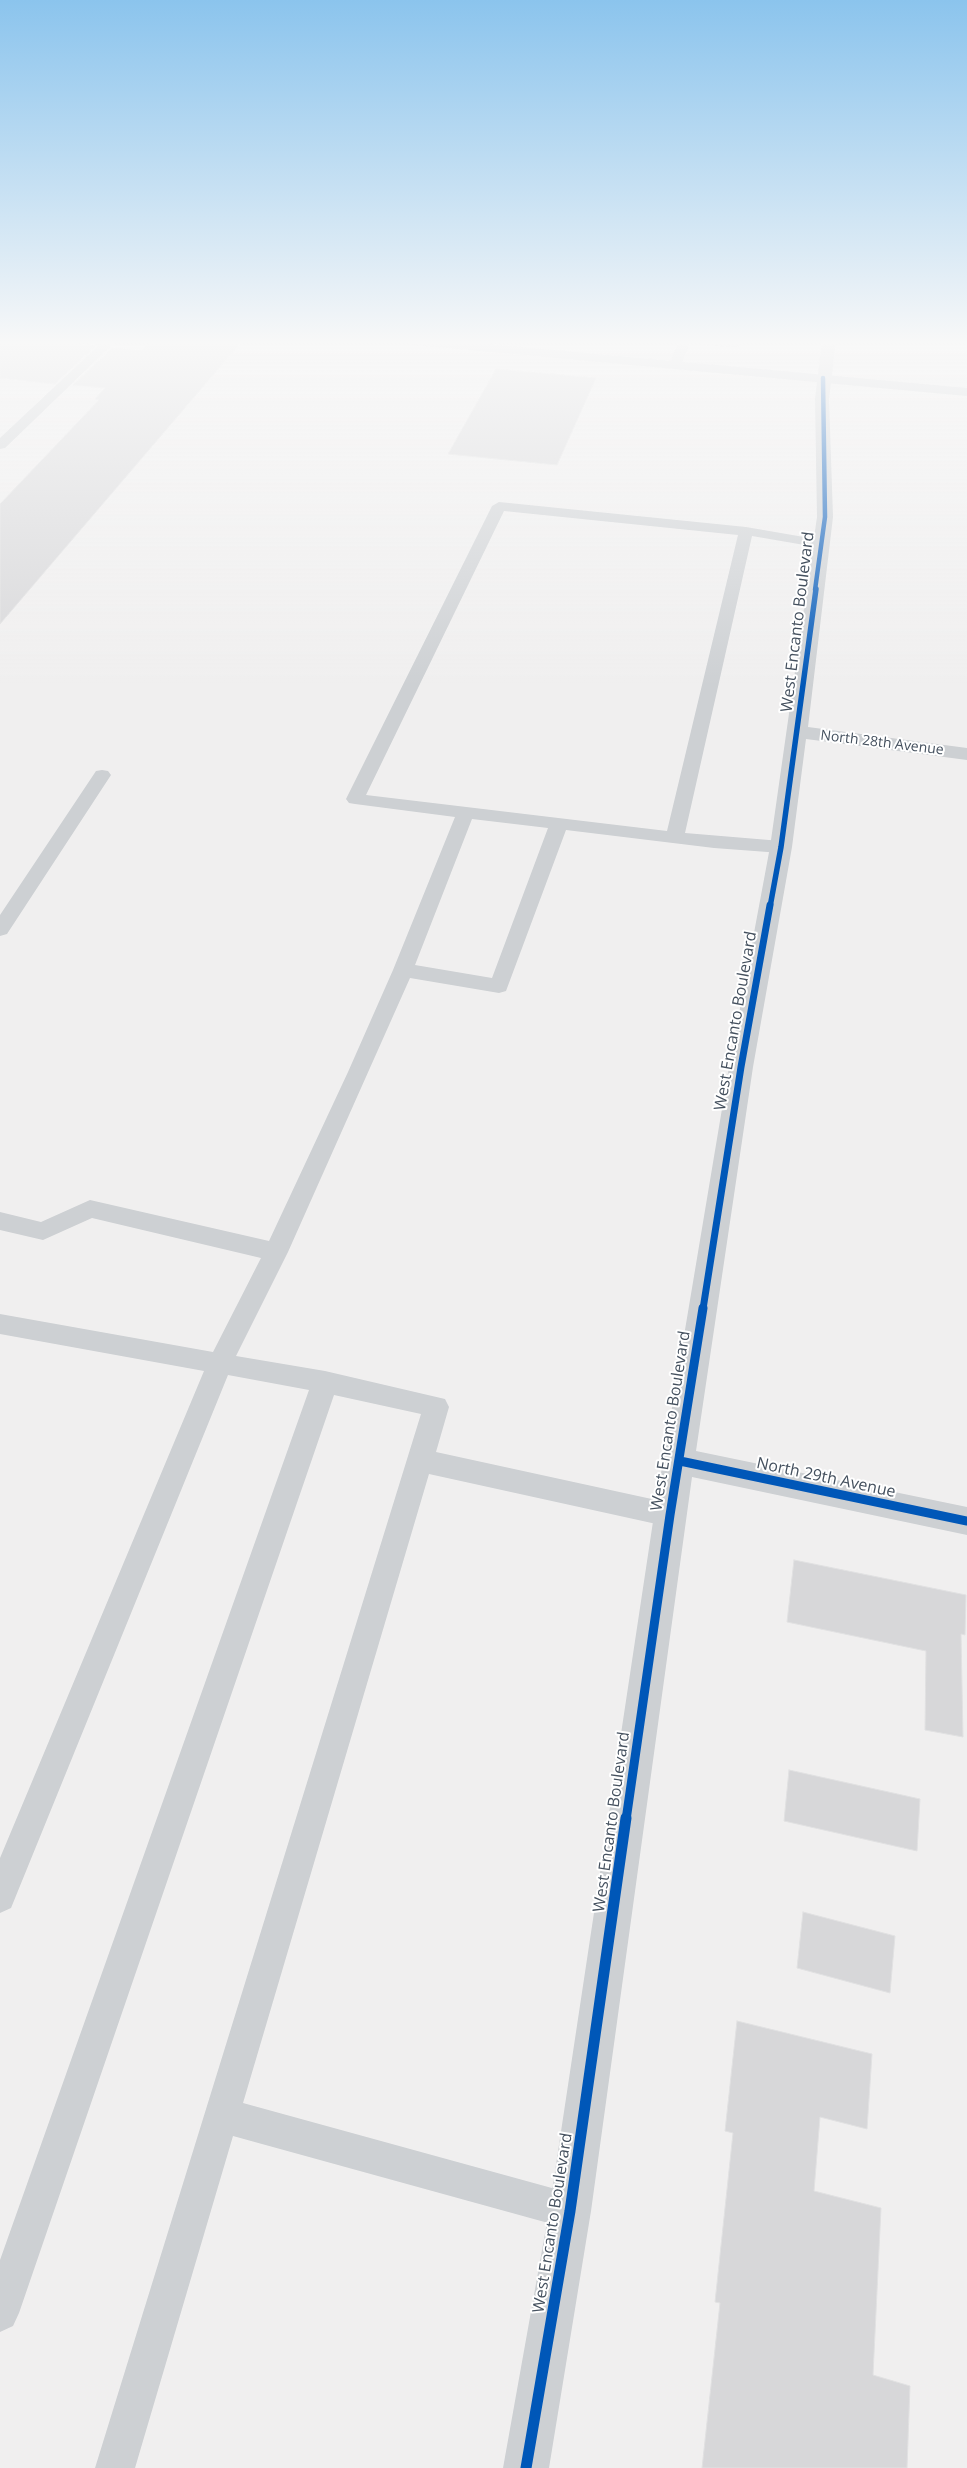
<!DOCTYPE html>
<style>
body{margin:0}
canvas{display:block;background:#f0efef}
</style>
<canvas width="967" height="2468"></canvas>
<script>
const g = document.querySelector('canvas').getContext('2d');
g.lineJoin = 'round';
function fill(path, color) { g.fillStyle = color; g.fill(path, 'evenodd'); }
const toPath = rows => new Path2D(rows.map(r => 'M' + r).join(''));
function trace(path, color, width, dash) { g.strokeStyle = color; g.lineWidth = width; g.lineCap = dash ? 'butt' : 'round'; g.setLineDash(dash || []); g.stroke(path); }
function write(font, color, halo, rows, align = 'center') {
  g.font = font + ' "Open Sans",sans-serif'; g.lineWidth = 4; g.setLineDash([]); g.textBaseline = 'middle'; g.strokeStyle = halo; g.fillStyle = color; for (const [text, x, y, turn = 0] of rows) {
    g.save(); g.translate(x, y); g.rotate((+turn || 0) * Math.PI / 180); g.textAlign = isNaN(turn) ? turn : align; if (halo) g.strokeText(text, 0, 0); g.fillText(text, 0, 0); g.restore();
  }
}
const building = toPath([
 [0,341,32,341,95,346,55,384,0,378,0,341],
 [151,341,242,341,0,624,0,504,99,400,95,399,105,388,73,385,112,348,141,351,151,341],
 [496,369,596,378,557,465,448,454,496,369],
 [794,1560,966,1595,965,1635,961,1634,963,1737,925,1730,926,1651,787,1622,794,1560],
 [789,1770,920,1799,917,1851,784,1821,789,1770],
 [803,1912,895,1936,890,1993,797,1968,803,1912],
 [737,2021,872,2054,867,2129,820,2117,814,2191,881,2208,873,2375,910,2386,907,2468,702,2468,720,2303,715,2302,733,2133,725,2131,737,2021]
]);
const service = toPath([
 [88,341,115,342,5,448,0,449,0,438,99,345,90,344,88,341],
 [679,341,691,341,681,365,675,369,669,365,679,341],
 [698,341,742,341,739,346,735,347,704,345,698,341],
 [499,502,746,527,827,541,829,544,827,547,822,548,752,536,685,833,781,841,788,843,790,847,788,851,781,853,714,848,566,830,506,991,499,993,410,978,288,1252,236,1356,325,1371,445,1399,449,1407,436,1452,670,1503,680,1506,684,1515,680,1524,670,1527,429,1474,243,2103,570,2193,583,2198,588,2211,583,2224,570,2229,233,2136,135,2468,95,2468,421,1414,334,1395,19,2313,13,2326,0,2332,0,2260,309,1390,228,1375,11,1908,0,1913,0,1858,204,1371,0,1334,0,1314,213,1352,261,1258,92,1218,43,1240,0,1230,0,1212,41,1222,90,1200,269,1241,348,1072,393,970,455,817,355,804,349,803,346,799,492,506,499,502],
 [504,511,738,535,667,831,366,795,504,511],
 [472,819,548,828,492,978,415,965,472,819],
 [102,770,108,771,111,775,7,934,0,936,0,915,96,771,102,770]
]);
const minor = toPath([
 [822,341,836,341,829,399,833,517,808,727,967,748,967,760,806,739,792,847,753,1067,696,1451,967,1507,967,1535,692,1477,591,2211,549,2468,503,2468,549,2211,654,1515,729,1067,770,847,817,517,815,399,822,341]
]);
const secondary = toPath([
 [408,341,456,341,967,388,967,396,415,345,408,341]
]);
const cyclewayFar4 = toPath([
 [815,590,825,517,823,378]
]);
const cyclewayFar3 = toPath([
 [770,907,781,847,816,589]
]);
const cyclewayFar2 = toPath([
 [703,1309,741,1067,770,905]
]);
const cyclewayFar1 = toPath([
 [680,1461,967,1521],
 [626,1820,670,1515,703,1308]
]);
const cycleway = toPath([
 [526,2468,570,2211,626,1818]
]);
const farStreetnames = [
 ["North 28th Avenue",882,743,7]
];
const streetNames = [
 ["West Encanto Boulevard",798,622,-83],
 ["West Encanto Boulevard",736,1021,-80],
 ["West Encanto Boulevard",671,1421,-81],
 ["North 29th Avenue",826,1478,12],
 ["West Encanto Boulevard",612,1822,-82],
 ["West Encanto Boulevard",553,2223,-81]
];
fill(building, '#d7d7d9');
trace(building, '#e1e1e2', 1);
fill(service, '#cdd0d3');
fill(minor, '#cdd0d3');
fill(secondary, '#cdd0d5');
trace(cyclewayFar4, '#0057b8', 4.5);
trace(cyclewayFar3, '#0057b8', 5.5);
trace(cyclewayFar2, '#0057b8', 7);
trace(cyclewayFar1, '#0057b8', 9);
trace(cycleway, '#0057b8', 11);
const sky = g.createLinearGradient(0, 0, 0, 686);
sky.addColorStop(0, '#8bc4ed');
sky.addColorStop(0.5, '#f8f8f8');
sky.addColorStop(1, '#f8f8f800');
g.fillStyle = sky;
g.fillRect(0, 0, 967, 686);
write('14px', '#44505e', '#fff', farStreetnames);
write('16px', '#44505e', '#fff', streetNames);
</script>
